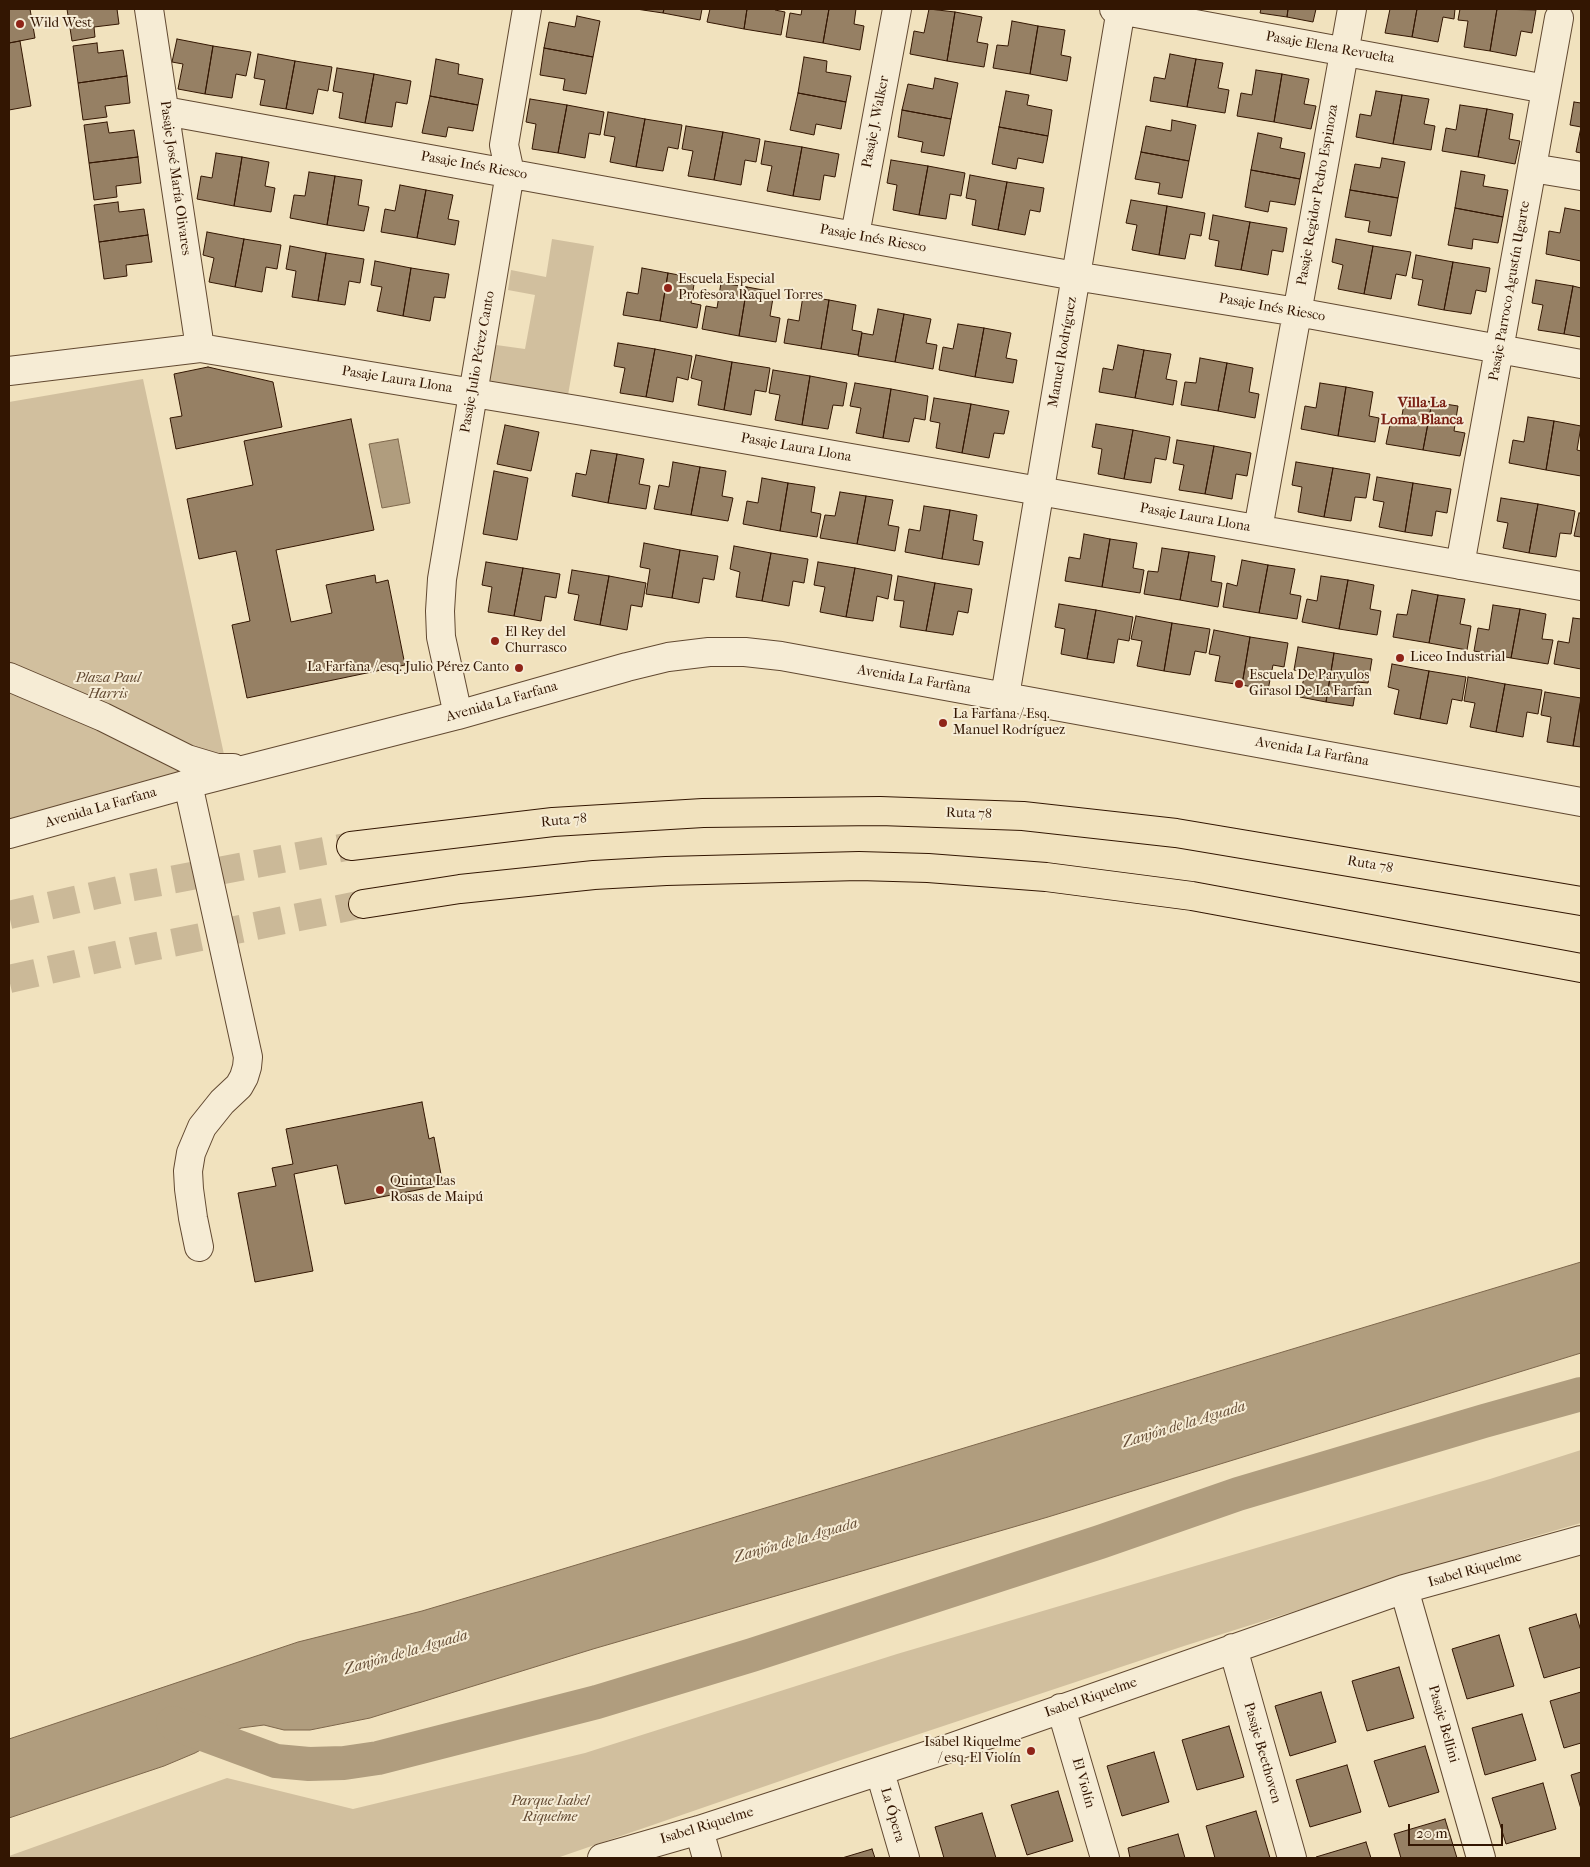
<!DOCTYPE html>
<meta charset="utf-8">
<style>
body{margin:0}
#map{position:relative;width:1590px;height:1867px;overflow:hidden;background:#f1e2be;font-family:"IM FELL French Canon",serif}
canvas{display:block}
.frame{position:absolute;inset:0;border:10px solid #331602;pointer-events:none}
.scale{position:absolute;left:1408px;top:1824px;width:95px;height:22px;box-sizing:border-box;border:2px solid #331602;border-top:0;padding-left:6px;font-size:15px;line-height:18px;white-space:nowrap;color:#331602;-webkit-text-stroke:4px #f6ecd5;paint-order:stroke}
</style>
<div id="map">
<canvas width="1590" height="1867"></canvas>
<div class="frame"></div>
<div class="scale">20 m</div>
</div>
<script>
const g = document.querySelector('canvas').getContext('2d');
g.lineJoin = 'round';
function fill(path, color) { g.fillStyle = color; g.fill(path, 'evenodd'); }
const toPath = rows => new Path2D(rows.map(r => 'M' + r).join(''));
function trace(path, color, width, dash) { g.strokeStyle = color; g.lineWidth = width; g.lineCap = dash ? 'butt' : 'round'; g.setLineDash(dash || []); g.stroke(path); }
function write(font, color, halo, rows, align = 'center') {
  g.font = font + ' "IM FELL French Canon",serif'; g.lineWidth = 4; g.setLineDash([]); g.textBaseline = 'middle'; g.strokeStyle = halo; g.fillStyle = color; for (const [text, x, y, turn = 0] of rows) {
    g.save(); g.translate(x, y); g.rotate((+turn || 0) * Math.PI / 180); g.textAlign = isNaN(turn) ? turn : align; if (halo) g.strokeText(text, 0, 0); g.fillText(text, 0, 0); g.restore();
  }
}
const green = toPath([
 [552,239,594,246,568,395,482,380,489,344,525,349,535,295,508,290,511,270,546,277],
 [143,379,225,759,28,816,9,825,9,402],
 [1581,1450,1581,1523,1508,1544,1184,1646,841,1760,557,1858,9,1858,9,1856,227,1778,353,1809,585,1753,897,1654,1490,1479]
]);
const water = toPath([
 [398,439,410,503,382,508,369,444,398,439],
 [1581,1262,1581,1353,1048,1517,593,1649,370,1718,310,1730,284,1730,264,1725,241,1728,195,1753,164,1766,9,1818,9,1739,298,1642,422,1611,513,1584,1581,1262]
]);
const canal = toPath([
 [173,1723,276,1761,309,1764,344,1763,378,1758,597,1702,752,1655,1100,1542,1238,1494,1484,1421,1581,1394]
]);
const building = toPath([
 [9,9,30,9,35,38,9,43,9,9],
 [67,9,117,9,119,24,94,27,95,37,72,41,67,9],
 [636,9,664,9,663,13,636,9],
 [664,9,702,9,700,20,663,13,664,9],
 [710,9,747,9,744,29,707,22,710,9],
 [747,9,775,9,775,10,785,12,781,35,744,29,747,9],
 [802,9,829,9,823,43,786,37,790,13,801,15,802,9],
 [829,9,856,9,854,24,864,26,860,50,823,43,829,9],
 [929,9,955,12,947,61,910,54,914,31,924,33,929,9],
 [1261,9,1288,9,1287,17,1260,13,1261,9],
 [1288,9,1316,9,1313,22,1287,17,1288,9],
 [1390,9,1417,9,1412,37,1385,33,1390,9],
 [1417,9,1455,9,1454,19,1443,17,1438,42,1412,37,1417,9],
 [1460,9,1497,9,1490,51,1464,47,1468,21,1458,20,1460,9],
 [1497,9,1536,10,1532,33,1521,31,1516,56,1490,51,1497,9],
 [955,12,982,17,977,42,988,44,984,67,947,61,955,12],
 [577,16,600,21,593,57,544,48,549,22,575,27,577,16],
 [1012,21,1038,26,1030,74,993,68,997,45,1008,46,1012,21],
 [1038,26,1065,30,1061,55,1071,57,1067,81,1030,74,1038,26],
 [177,39,213,46,205,94,178,89,183,64,172,62,177,39],
 [20,41,31,106,9,110,9,43,20,41],
 [97,43,98,53,123,50,127,76,78,83,73,46,97,43],
 [213,46,251,52,246,76,236,74,232,98,205,94,213,46],
 [544,48,593,57,586,94,563,90,565,79,540,75,544,48],
 [258,54,295,61,286,109,260,105,265,80,254,78,258,54],
 [1170,54,1196,59,1187,107,1150,101,1154,77,1165,79,1170,54],
 [804,57,827,61,826,72,851,76,846,102,798,93,804,57],
 [436,59,459,64,458,74,483,79,478,105,430,96,436,59],
 [1196,59,1223,63,1218,88,1229,90,1225,113,1187,107,1196,59],
 [295,61,332,67,328,91,318,89,313,114,286,109,295,61],
 [337,68,374,74,365,123,339,118,343,93,333,91,337,68],
 [1256,70,1282,74,1274,122,1237,116,1241,93,1252,95,1256,70],
 [374,74,411,81,407,104,396,102,392,127,365,123,374,74],
 [1282,74,1309,79,1304,104,1316,106,1311,129,1274,122,1282,74],
 [127,76,130,103,105,106,107,117,83,120,78,83,127,76],
 [935,78,958,83,951,119,902,110,908,84,933,89,935,78],
 [1006,91,1029,95,1027,105,1052,110,1048,136,999,127,1006,91],
 [1376,91,1402,95,1393,144,1356,137,1360,114,1371,116,1376,91],
 [798,93,846,102,841,129,816,124,814,135,790,130,798,93],
 [1402,95,1429,99,1424,124,1435,126,1431,150,1393,144,1402,95],
 [430,96,478,105,473,131,448,127,446,137,422,133,430,96],
 [530,99,567,105,558,153,532,149,536,124,526,122,530,99],
 [1574,102,1581,103,1581,153,1576,152,1581,127,1570,125,1574,102],
 [567,105,604,112,600,135,589,133,585,158,558,153,567,105],
 [1460,105,1487,109,1478,157,1442,151,1446,128,1456,130,1460,105],
 [1487,109,1513,114,1509,139,1520,141,1515,164,1478,157,1487,109],
 [902,110,951,119,944,156,921,152,923,142,898,137,902,110],
 [608,112,645,119,636,167,610,162,615,137,604,135,608,112],
 [645,119,682,125,678,149,668,147,663,171,636,167,645,119],
 [1172,120,1196,125,1189,161,1141,152,1146,126,1171,131,1172,120],
 [107,122,109,133,134,130,138,157,89,163,84,125,107,122],
 [686,126,723,132,714,180,688,176,693,151,682,149,686,126],
 [999,127,1048,136,1043,163,1018,158,1016,169,992,164,999,127],
 [723,132,760,139,756,162,745,160,741,185,714,180,723,132],
 [1258,133,1282,138,1280,148,1305,153,1300,179,1251,170,1258,133],
 [765,141,802,147,793,196,767,191,772,166,761,164,765,141],
 [802,147,839,154,835,177,824,175,820,200,793,196,802,147],
 [1141,152,1189,161,1182,198,1158,194,1160,183,1135,179,1141,152],
 [216,153,242,157,234,206,197,199,201,176,212,178,216,153],
 [138,157,141,183,116,186,117,197,94,200,89,163,138,157],
 [242,157,269,162,265,186,275,188,271,212,234,206,242,157],
 [1382,158,1405,162,1398,198,1350,190,1355,164,1380,168,1382,158],
 [891,160,928,166,919,215,893,210,897,185,887,183,891,160],
 [928,166,965,173,961,196,950,194,946,219,919,215,928,166],
 [1251,170,1300,179,1295,205,1270,201,1268,212,1245,207,1251,170],
 [1461,171,1485,175,1483,186,1508,190,1503,217,1455,208,1461,171],
 [309,172,335,176,327,225,290,218,294,195,305,196,309,172],
 [970,175,1007,182,998,230,972,225,976,200,966,198,970,175],
 [335,176,362,180,358,205,369,207,364,231,327,225,335,176],
 [1007,182,1044,188,1040,212,1030,210,1025,235,998,230,1007,182],
 [400,185,426,190,417,238,381,232,385,209,395,211,400,185],
 [426,190,453,195,448,219,459,221,455,245,417,238,426,190],
 [1350,190,1398,198,1391,236,1368,232,1370,221,1345,217,1350,190],
 [1131,200,1167,206,1159,255,1132,250,1137,225,1126,223,1131,200],
 [118,202,119,212,144,209,148,235,99,242,94,205,118,202],
 [1167,206,1205,213,1201,236,1190,234,1185,259,1159,255,1167,206],
 [1455,208,1503,217,1498,243,1473,239,1472,249,1448,245,1455,208],
 [1565,208,1581,211,1581,261,1546,254,1549,231,1560,233,1565,208],
 [1213,215,1250,222,1241,270,1215,266,1219,241,1209,239,1213,215],
 [1250,222,1287,228,1283,252,1272,250,1268,275,1241,270,1250,222],
 [207,232,244,239,235,287,209,282,214,258,203,255,207,232],
 [148,235,152,262,126,265,127,276,104,279,99,242,148,235],
 [244,239,281,245,277,269,266,267,262,292,235,287,244,239],
 [1336,239,1373,246,1364,294,1338,289,1343,265,1332,262,1336,239],
 [290,246,326,253,318,301,292,297,296,271,286,269,290,246],
 [1373,246,1411,252,1406,276,1396,274,1391,299,1364,294,1373,246],
 [326,253,364,259,360,283,349,281,345,305,318,301,326,253],
 [1416,255,1453,262,1444,310,1418,305,1423,280,1412,278,1416,255],
 [375,261,411,268,403,316,377,311,382,287,371,285,375,261],
 [1453,262,1490,268,1486,292,1476,290,1471,314,1444,310,1453,262],
 [411,268,449,274,445,298,434,297,430,321,403,316,411,268],
 [642,268,668,273,660,321,623,315,627,292,638,294,642,268],
 [668,273,695,278,691,303,701,305,697,328,660,321,668,273],
 [1536,280,1573,286,1564,334,1538,330,1543,305,1532,303,1536,280],
 [721,283,747,287,739,336,702,329,706,306,717,308,721,283],
 [1573,286,1581,288,1581,337,1564,334,1573,286],
 [747,287,774,292,770,316,780,318,776,342,739,336,747,287],
 [803,296,829,300,821,349,784,343,788,319,799,321,803,296],
 [829,300,856,305,852,330,862,332,858,355,821,349,829,300],
 [878,309,904,314,895,362,858,356,862,333,873,335,878,309],
 [904,314,931,319,926,343,937,345,933,369,895,362,904,314],
 [958,324,984,328,975,377,939,370,943,347,953,349,958,324],
 [984,328,1011,333,1006,358,1017,360,1013,383,975,377,984,328],
 [618,343,655,349,646,397,620,393,625,368,614,366,618,343],
 [1118,345,1144,350,1135,398,1099,392,1103,368,1113,370,1118,345],
 [655,349,692,356,688,380,677,377,673,402,646,397,655,349],
 [1144,350,1171,354,1166,379,1177,381,1173,405,1135,398,1144,350],
 [696,355,732,362,724,410,698,405,702,381,691,378,696,355],
 [1200,358,1227,363,1218,411,1181,405,1185,382,1196,383,1200,358],
 [732,362,770,368,766,392,755,390,751,415,724,410,732,362],
 [1227,363,1253,368,1249,392,1259,394,1255,418,1218,411,1227,363],
 [208,367,273,382,282,427,176,449,170,418,182,416,174,374,208,367],
 [773,370,810,376,802,425,775,420,780,395,769,393,773,370],
 [810,376,847,383,843,406,833,405,828,429,802,425,810,376],
 [855,383,891,389,883,438,856,433,861,408,850,406,855,383],
 [1320,383,1346,387,1338,436,1301,429,1305,406,1316,408,1320,383],
 [1346,387,1373,392,1369,416,1379,418,1375,442,1338,436,1346,387],
 [891,389,928,396,925,420,914,418,909,442,883,438,891,389],
 [1405,397,1432,402,1423,450,1386,444,1391,420,1401,422,1405,397],
 [934,398,971,404,962,453,936,448,940,423,930,421,934,398],
 [1432,402,1458,406,1454,431,1465,433,1460,456,1423,450,1432,402],
 [971,404,1009,411,1004,434,994,433,989,458,962,453,971,404],
 [1528,417,1554,421,1546,470,1509,463,1513,440,1524,442,1528,417],
 [351,419,374,530,276,550,291,622,332,613,326,585,375,575,376,583,388,580,405,665,247,698,232,625,250,621,236,551,199,559,187,499,253,485,244,441,351,419],
 [1554,421,1581,426,1577,450,1581,451,1581,476,1546,470,1554,421],
 [1096,424,1133,430,1124,479,1098,474,1102,449,1092,447,1096,424],
 [505,425,539,432,531,471,497,464,505,425],
 [1133,430,1170,437,1166,460,1155,458,1151,483,1124,479,1133,430],
 [1177,440,1214,446,1205,494,1179,490,1184,465,1173,463,1177,440],
 [1214,446,1251,453,1247,476,1236,474,1232,499,1205,494,1214,446],
 [591,450,617,454,608,503,572,496,576,473,586,475,591,450],
 [617,454,644,459,639,484,650,486,646,509,608,503,617,454],
 [673,462,700,467,691,515,654,509,659,485,669,487,673,462],
 [1296,462,1333,468,1324,517,1298,512,1302,487,1292,485,1296,462],
 [700,467,726,471,722,496,733,498,728,521,691,515,700,467],
 [1333,468,1370,474,1366,498,1355,497,1351,521,1324,517,1333,468],
 [494,471,528,478,517,540,483,534,494,471],
 [1377,477,1413,483,1405,532,1379,527,1384,502,1373,500,1377,477],
 [762,478,788,483,780,531,743,524,747,501,758,503,762,478],
 [788,483,815,487,811,512,821,514,817,537,780,531,788,483],
 [1413,483,1451,489,1447,513,1436,511,1432,536,1405,532,1413,483],
 [840,492,866,496,857,544,820,538,825,515,835,516,840,492],
 [866,496,893,500,888,525,899,527,895,551,857,544,866,496],
 [1501,498,1538,504,1529,553,1503,548,1508,523,1497,521,1501,498],
 [1538,504,1575,511,1571,534,1560,533,1556,557,1529,553,1538,504],
 [924,506,950,510,942,559,905,552,909,529,920,531,924,506],
 [950,510,977,515,973,540,983,542,979,565,942,559,950,510],
 [1579,513,1581,513,1581,537,1574,536,1579,513],
 [1084,534,1110,539,1102,587,1065,581,1069,557,1080,559,1084,534],
 [1110,539,1137,543,1133,568,1144,570,1140,593,1102,587,1110,539],
 [644,543,680,550,672,598,646,594,650,569,640,567,644,543],
 [734,546,771,553,762,601,736,597,740,572,730,569,734,546],
 [1162,548,1189,552,1180,600,1144,594,1148,571,1158,572,1162,548],
 [680,550,718,556,714,580,703,578,699,603,672,598,680,550],
 [1189,552,1215,556,1211,581,1222,583,1218,607,1180,600,1189,552],
 [771,553,808,559,804,583,793,581,789,606,762,601,771,553],
 [1242,560,1268,565,1259,613,1223,607,1227,583,1237,586,1242,560],
 [486,562,523,568,514,616,488,612,492,587,482,585,486,562],
 [818,562,855,568,846,617,820,612,825,587,814,585,818,562],
 [1268,565,1295,569,1290,594,1301,596,1297,619,1259,613,1268,565],
 [523,568,560,574,556,598,545,596,541,621,514,616,523,568],
 [855,568,892,575,888,599,877,596,873,621,846,617,855,568],
 [572,570,609,576,600,625,574,620,579,595,568,593,572,570],
 [609,576,646,583,642,607,631,605,627,630,600,625,609,576],
 [898,576,935,583,926,631,900,627,904,601,894,600,898,576],
 [1321,576,1348,580,1339,629,1302,622,1307,599,1317,601,1321,576],
 [1348,580,1374,585,1370,609,1381,611,1377,635,1339,629,1348,580],
 [935,583,972,589,968,613,958,611,953,635,926,631,935,583],
 [1412,590,1438,595,1429,643,1393,637,1397,614,1407,615,1412,590],
 [1438,595,1465,599,1460,624,1471,626,1467,650,1429,643,1438,595],
 [1059,604,1096,610,1087,659,1061,654,1065,629,1055,627,1059,604],
 [1493,605,1520,609,1511,658,1474,651,1478,628,1489,630,1493,605],
 [1520,609,1546,614,1542,639,1553,640,1548,664,1511,658,1520,609],
 [1096,610,1133,617,1129,641,1118,639,1114,663,1087,659,1096,610],
 [1136,616,1172,623,1164,671,1137,666,1142,641,1131,639,1136,616],
 [1573,618,1581,619,1581,669,1554,664,1558,641,1569,643,1573,618],
 [1172,623,1210,629,1206,653,1195,651,1190,675,1164,671,1172,623],
 [1214,630,1250,637,1242,685,1215,681,1220,656,1209,654,1214,630],
 [1250,637,1288,643,1284,667,1273,665,1268,690,1242,685,1250,637],
 [1298,647,1334,653,1326,702,1300,697,1305,672,1294,670,1298,647],
 [1334,653,1372,659,1368,683,1357,682,1353,706,1326,702,1334,653],
 [1392,664,1429,671,1420,719,1394,714,1399,690,1388,687,1392,664],
 [1429,671,1466,677,1462,701,1452,699,1447,724,1420,719,1429,671],
 [1468,677,1505,684,1496,732,1470,727,1475,703,1464,701,1468,677],
 [1505,684,1542,690,1538,714,1527,712,1523,737,1496,732,1505,684],
 [1545,692,1581,698,1573,746,1547,742,1551,717,1541,715,1545,692],
 [1581,700,1581,747,1573,746,1581,700],
 [422,1102,429,1139,434,1137,443,1185,345,1204,337,1165,294,1174,313,1271,255,1282,238,1193,276,1186,272,1168,293,1164,286,1129,422,1102],
 [1576,1614,1581,1631,1581,1667,1544,1678,1529,1628,1576,1614],
 [1499,1635,1514,1686,1467,1699,1452,1649,1499,1635],
 [1399,1667,1414,1718,1367,1731,1352,1681,1399,1667],
 [1321,1692,1336,1742,1290,1756,1275,1706,1321,1692],
 [1581,1692,1581,1743,1564,1748,1550,1701,1581,1692],
 [1522,1714,1536,1760,1485,1775,1472,1728,1522,1714],
 [1229,1726,1244,1777,1197,1790,1182,1740,1229,1726],
 [1425,1746,1439,1792,1389,1807,1374,1761,1425,1746],
 [1154,1752,1169,1802,1122,1816,1107,1766,1154,1752],
 [1347,1765,1361,1812,1310,1827,1296,1780,1347,1765],
 [1581,1772,1581,1809,1571,1775,1581,1772],
 [1543,1783,1556,1829,1506,1844,1492,1798,1543,1783],
 [1058,1791,1073,1841,1027,1855,1011,1805,1058,1791],
 [1256,1811,1270,1858,1215,1858,1206,1826,1256,1811],
 [982,1813,996,1858,944,1858,935,1827,982,1813],
 [1445,1819,1457,1858,1401,1858,1394,1834,1445,1819],
 [1178,1834,1185,1858,1130,1858,1128,1848,1178,1834],
 [1366,1842,1371,1858,1316,1858,1316,1857,1366,1842],
 [872,1849,875,1858,842,1858,872,1849]
]);
const highwayTunnel = toPath([
 [9,915,123,889,351,846],
 [9,979,142,949,363,904]
]);
const minor = toPath([
 [149,9,200,348],
 [1114,9,1546,89],
 [165,111,1075,276,1297,312,1581,364],
 [1532,168,1581,176],
 [855,235,897,9],
 [9,371,200,348,583,411,1581,586],
 [1258,529,1352,9],
 [1460,565,1559,18],
 [9,677,103,717,187,759,217,768,233,768],
 [1005,696,1121,9],
 [458,715,441,637,440,611,442,579,510,173,504,145,527,9],
 [188,784,248,1057,247,1067,244,1077,239,1086,222,1102,202,1127,191,1153,188,1171,189,1189,193,1218,199,1247],
 [9,834,188,784,458,715,627,667,668,657,709,652,745,652,781,656,1581,802],
 [1404,1589,1481,1858],
 [1233,1648,1292,1858],
 [1061,1708,1105,1858],
 [880,1772,905,1858],
 [699,1830,707,1858],
 [602,1858,699,1830,947,1749,1404,1589,1581,1540]
]);
const highway = toPath([
 [351,846,553,822,703,813,880,811,1023,816,1176,833,1581,901],
 [363,904,460,889,594,875,666,871,859,866,928,868,1046,877,1192,896,1581,968]
]);
const markers = [
 [20,24,5,"#8f2418"],
 [668,288,5,"#8f2418"],
 [495,641,5,"#8f2418"],
 [1400,658,5,"#8f2418"],
 [519,668,5,"#8f2418"],
 [1239,684,5,"#8f2418"],
 [943,723,5,"#8f2418"],
 [380,1190,5,"#8f2418"],
 [1031,1751,5,"#8f2418"]
];
const poiNames = [
 ["Wild West",30,24],
 ["Escuela Especial",678,280],
 ["Profesora Raquel Torres",678,296],
 ["El Rey del",505,633],
 ["Churrasco",505,649],
 ["Liceo Industrial",1410,658],
 ["La Farfana / esq. Julio Pérez Canto",509,668,"right"],
 ["Escuela De Parvulos",1249,676],
 ["Girasol De La Farfan",1249,692],
 ["La Farfana / Esq.",953,715],
 ["Manuel Rodríguez",953,731],
 ["Quinta Las",390,1182],
 ["Rosas de Maipú",390,1198],
 ["Isabel Riquelme",1021,1743,"right"],
 ["/ esq. El Violín",1021,1759,"right"]
];
const streetNames = [
 ["Pasaje Elena Revuelta",1330,48,10],
 ["Pasaje J. Walker",876,122,-79],
 ["Pasaje Inés Riesco",474,166,10],
 ["Pasaje José María Olivares",175,178,82],
 ["Pasaje Regidor Pedro Espinoza",1318,195,-80],
 ["Pasaje Inés Riesco",873,239,10],
 ["Pasaje Parroco Agustín Ugarte",1510,291,-80],
 ["Pasaje Inés Riesco",1272,308,10],
 ["Manuel Rodríguez",1063,352,-80],
 ["Pasaje Julio Pérez Canto",478,362,-80],
 ["Pasaje Laura Llona",397,380,9],
 ["Pasaje Laura Llona",796,448,10],
 ["Pasaje Laura Llona",1195,518,10],
 ["Avenida La Farfana",914,680,10],
 ["Avenida La Farfana",502,702,-16],
 ["Avenida La Farfana",1312,752,10],
 ["Avenida La Farfana",101,808,-16],
 ["Ruta 78",969,814,2],
 ["Ruta 78",564,821,-5],
 ["Ruta 78",1370,865,10],
 ["Isabel Riquelme",1475,1570,-16],
 ["Isabel Riquelme",1091,1698,-19],
 ["Pasaje Bellini",1443,1724,74],
 ["Pasaje Beethoven",1262,1753,74],
 ["El Violín",1083,1783,74],
 ["La Ópera",892,1815,74],
 ["Isabel Riquelme",707,1826,-17]
];
const parkNames = [
 ["Plaza Paul",108,679],
 ["Harris",108,695],
 ["Parque Isabel",550,1802],
 ["Riquelme",550,1818]
];
const neighbourhoodNames = [
 ["Villa La",1422,403],
 ["Loma Blanca",1422,420]
];
const waterNames = [
 ["Zanjón de la Aguada",1184,1425,-17],
 ["Zanjón de la Aguada",796,1541,-16],
 ["Zanjón de la Aguada",406,1653,-16]
];
fill(green, '#d1bf9e');
fill(water, '#b09d7e');
trace(water, '#7e674c', 1);
trace(canal, '#b09d7e', 34);
fill(building, '#968064');
trace(building, '#331602', 1);
trace(highwayTunnel, '#cbb998', 28, [28, 14]);
trace(minor, '#624931', 30);
trace(highway, '#331602', 30);
trace(minor, '#f6ecd5', 28);
trace(highway, '#f1e2be', 28);
for (const [x, y, r, color] of markers) { const dot = new Path2D(); dot.arc(x, y, r, 0, 2 * Math.PI); g.fillStyle = color; g.fill(dot); trace(dot, '#f6ecd5', 2); }
write('14px', '#331602', '#f6ecd5', poiNames, 'left');
write('14px', '#331602', '#f6ecd5', streetNames);
write('italic 14px', '#624931', '#f6ecd5', parkNames);
write('bold 15px', '#7a1f14', '#f6ecd5', neighbourhoodNames);
write('italic 15px', '#654c34', '#f6ecd5', waterNames);
</script>
